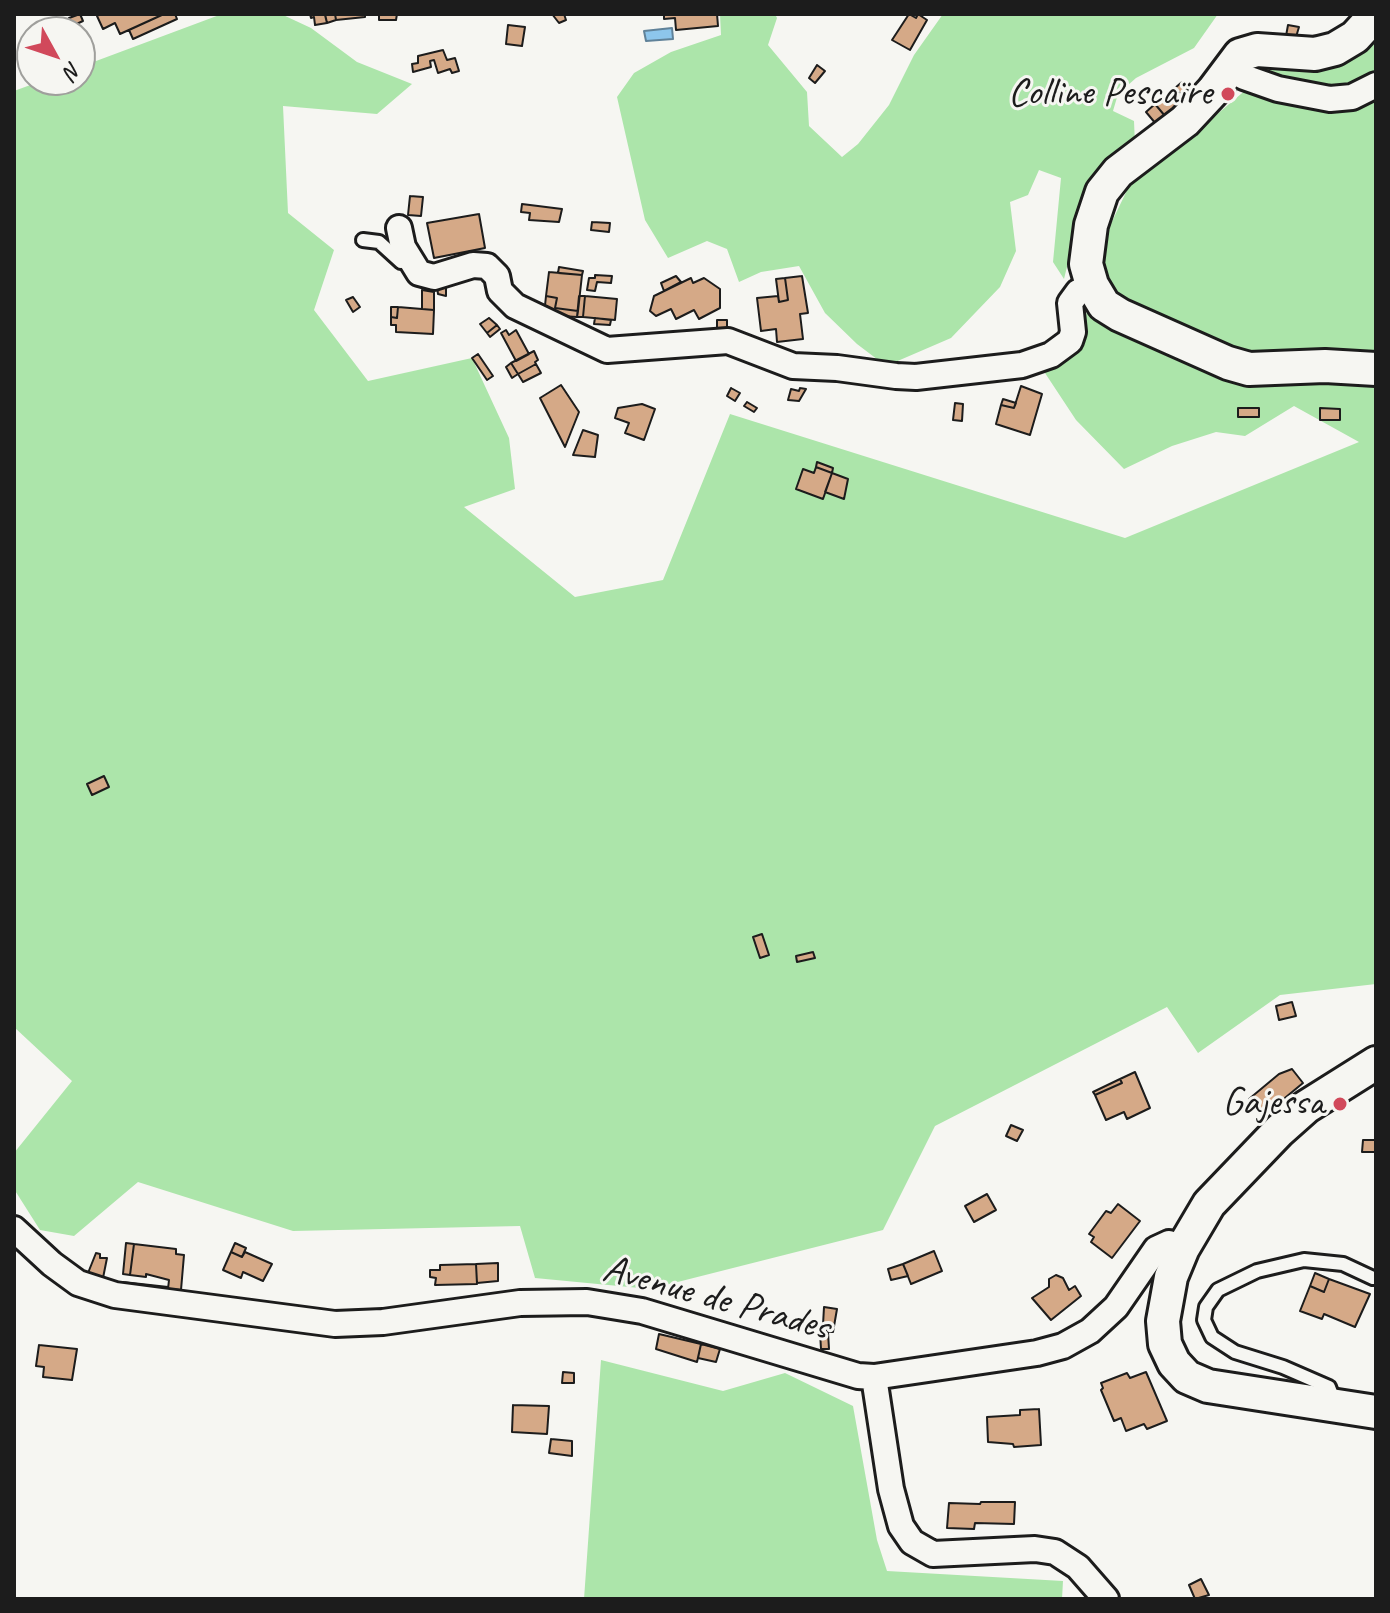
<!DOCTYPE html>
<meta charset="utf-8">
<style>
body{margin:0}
#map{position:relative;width:1390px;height:1613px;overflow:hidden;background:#f6f6f2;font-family:Caveat,sans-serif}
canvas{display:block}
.frame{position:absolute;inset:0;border:16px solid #1c1c1c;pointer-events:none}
.north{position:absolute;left:16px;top:16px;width:80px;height:80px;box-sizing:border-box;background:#f6f6f2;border:2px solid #9f9f9c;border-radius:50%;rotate:130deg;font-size:22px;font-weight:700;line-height:32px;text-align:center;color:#1c1c1c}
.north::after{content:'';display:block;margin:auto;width:28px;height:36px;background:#d1495b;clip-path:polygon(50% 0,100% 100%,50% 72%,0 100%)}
</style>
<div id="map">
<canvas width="1390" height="1613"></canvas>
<div class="frame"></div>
<div class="north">N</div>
</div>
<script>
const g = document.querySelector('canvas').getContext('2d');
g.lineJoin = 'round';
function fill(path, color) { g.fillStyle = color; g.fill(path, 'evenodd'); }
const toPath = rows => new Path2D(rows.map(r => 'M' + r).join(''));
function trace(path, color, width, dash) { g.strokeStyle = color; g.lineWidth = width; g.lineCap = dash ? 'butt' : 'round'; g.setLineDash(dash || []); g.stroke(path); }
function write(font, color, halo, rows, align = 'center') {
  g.font = font + ' Caveat,sans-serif'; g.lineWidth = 6; g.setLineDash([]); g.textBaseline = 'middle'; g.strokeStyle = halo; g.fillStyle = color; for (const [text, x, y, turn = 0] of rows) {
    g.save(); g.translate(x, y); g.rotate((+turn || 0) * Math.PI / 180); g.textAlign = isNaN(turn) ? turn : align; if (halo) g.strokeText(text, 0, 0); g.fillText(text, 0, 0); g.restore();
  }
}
const green = toPath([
 [222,14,281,14,311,28,357,62,412,84,377,114,283,106,288,213,334,250,314,310,368,381,472,358,509,438,515,489,464,507,575,597,663,580,730,414,1125,538,1359,442,1294,406,1245,436,1216,432,1172,446,1124,469,1076,420,1045,373,1085,320,1103,240,1132,180,1190,137,1273,67,1376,31,1376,984,1280,995,1198,1053,1167,1007,935,1126,883,1230,650,1289,535,1278,520,1226,293,1231,138,1182,74,1236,40,1230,14,1189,14,1153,72,1081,14,1027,14,91,44,80,80,80,80,67],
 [720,14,775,14,777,18,768,45,807,92,809,126,842,157,858,144,889,105,914,55,943,14,1218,14,1194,48,1136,78,1118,94,1113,111,1134,121,1135,145,1084,197,1064,279,1053,262,1061,178,1039,170,1028,195,1010,202,1016,251,1000,287,951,338,886,366,857,344,825,313,799,266,761,272,739,282,727,249,707,241,668,258,645,220,617,97,634,73,671,52,721,35],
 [601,1360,723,1391,785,1373,853,1406,877,1540,887,1571,1063,1581,1062,1599,584,1599]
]);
const water = toPath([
 [672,28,673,39,646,41,644,31,672,28]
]);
const building = toPath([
 [80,14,83,21,72,26,69,18,80,14],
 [101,14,164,14,120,34,115,23,103,29,97,16,101,14],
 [164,14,175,14,177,19,133,39,129,30,164,14],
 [310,14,325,14,327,23,315,25,314,17,311,18,310,14],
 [335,14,365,14,365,17,336,20,335,14],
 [335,14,336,20,327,23,325,15,335,14],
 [379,14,397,14,396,20,379,20,379,14],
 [552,14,564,14,566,20,559,23,552,14],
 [664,14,717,14,718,26,676,30,675,18,664,19,664,14],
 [909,14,916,18,918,14,927,20,910,50,892,40,909,14],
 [508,25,525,27,522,46,506,44,508,25],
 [1288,25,1299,27,1296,37,1286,36,1288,25],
 [443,50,447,60,455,58,459,71,452,73,450,69,438,73,434,60,430,61,431,67,413,72,412,64,418,63,418,56,443,50],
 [817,65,825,71,815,83,809,78,817,65],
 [1182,82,1187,89,1181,94,1175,88,1182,82],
 [1175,88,1181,94,1187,89,1192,94,1165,116,1155,104,1175,88],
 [1155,104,1165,116,1156,124,1146,112,1155,104],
 [410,196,423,197,421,216,408,215,410,196],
 [522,204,562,209,559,222,529,220,530,213,521,212,522,204],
 [479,214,485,248,434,258,427,223,479,214],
 [592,222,610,223,609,232,591,230,592,222],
 [559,267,583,271,582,275,558,273,559,267],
 [549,272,582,275,578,311,555,308,557,298,546,296,549,272],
 [595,275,612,276,611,283,597,282,595,291,587,290,589,278,595,278,595,275],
 [676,276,681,282,664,291,661,283,676,276],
 [802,276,808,313,800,314,803,339,777,342,776,329,761,331,757,298,778,296,779,302,788,300,785,278,802,276],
 [691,278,693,283,704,278,720,289,720,308,699,319,694,310,676,319,671,309,656,316,650,311,654,296,691,278],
 [785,278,788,300,779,302,776,279,785,278],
 [437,287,446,288,446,296,438,294,437,287],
 [422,290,434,292,434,310,422,309,422,290],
 [546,296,557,298,555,308,578,311,577,317,544,315,546,296],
 [579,296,585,296,583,317,577,317,579,296],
 [585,296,617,299,615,320,583,317,585,296],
 [353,297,360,307,353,312,346,300,353,297],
 [391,307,398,307,397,318,391,317,391,307],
 [398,307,434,310,433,334,396,332,396,325,391,325,391,317,397,318,398,307],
 [489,318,497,325,487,333,480,324,489,318],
 [595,318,611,320,610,325,594,324,595,318],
 [717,320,727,320,727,330,717,330,717,320],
 [497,325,500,329,490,337,487,333,497,325],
 [506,330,509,335,516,330,529,354,516,361,501,333,506,330],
 [534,351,538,360,535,362,536,364,518,374,511,363,534,351],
 [478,354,493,376,487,380,472,358,478,354],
 [511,363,518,374,512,378,506,367,511,363],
 [536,364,541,373,523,382,518,374,536,364],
 [561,385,579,412,565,447,540,398,561,385],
 [1021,386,1042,394,1030,435,996,424,1001,405,1014,408,1021,386],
 [731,388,740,393,735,401,727,396,731,388],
 [800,388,806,389,799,401,788,400,791,389,799,391,800,388],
 [1003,399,1016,403,1014,408,1001,405,1003,399],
 [747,402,757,408,754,412,744,406,747,402],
 [955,403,963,404,962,421,953,420,955,403],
 [642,404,655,409,644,440,625,433,629,423,615,418,618,408,642,404],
 [1238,408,1259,408,1259,417,1238,417,1238,408],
 [1320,408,1340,409,1340,420,1320,420,1320,408],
 [583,430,598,435,595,457,573,455,583,430],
 [817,462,833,468,832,473,816,467,817,462],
 [816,467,832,473,823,499,796,489,803,469,814,473,816,467],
 [832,473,848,479,844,499,825,492,832,473],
 [104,776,109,787,92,795,87,784,104,776],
 [762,934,769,955,760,958,753,937,762,934],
 [813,952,815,958,797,962,796,956,813,952],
 [1292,1002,1296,1016,1279,1020,1276,1006,1292,1002],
 [1292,1069,1303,1083,1263,1116,1249,1099,1279,1074,1292,1069],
 [1135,1072,1150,1108,1127,1119,1124,1112,1106,1120,1095,1095,1122,1083,1120,1079,1135,1072],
 [1120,1079,1122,1083,1095,1095,1093,1092,1120,1079],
 [1011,1125,1023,1130,1017,1141,1006,1136,1011,1125],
 [1363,1140,1376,1140,1376,1152,1362,1152,1363,1140],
 [987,1194,996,1210,974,1222,965,1206,987,1194],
 [1118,1204,1140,1221,1112,1258,1091,1242,1094,1237,1089,1234,1106,1211,1111,1213,1118,1204],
 [126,1243,134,1244,130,1275,123,1274,126,1243],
 [235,1243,246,1248,242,1257,231,1252,235,1243],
 [134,1244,176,1249,176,1254,184,1255,181,1290,168,1289,169,1280,146,1274,146,1277,130,1275,134,1244],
 [934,1251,942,1271,911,1284,903,1264,934,1251],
 [231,1252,242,1257,245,1252,272,1264,263,1281,243,1272,241,1278,223,1270,231,1252],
 [96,1253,100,1254,100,1258,107,1258,103,1278,88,1273,96,1253],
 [498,1263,498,1281,477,1283,476,1264,498,1263],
 [476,1264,477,1284,435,1285,436,1278,430,1277,430,1270,440,1270,440,1265,476,1264],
 [903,1264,908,1276,891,1280,888,1269,903,1264],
 [1315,1273,1329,1279,1324,1292,1310,1286,1315,1273],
 [1056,1275,1063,1278,1069,1290,1075,1286,1081,1296,1051,1320,1032,1298,1049,1287,1049,1279,1056,1275],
 [1329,1279,1370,1294,1355,1327,1324,1314,1322,1319,1300,1311,1310,1286,1324,1292,1329,1279],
 [123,1282,168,1287,168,1294,122,1288,123,1282],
 [824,1307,837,1309,833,1332,827,1332,827,1325,823,1325,824,1307],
 [820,1332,828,1332,829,1349,821,1349,820,1332],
 [659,1334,701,1344,697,1362,656,1349,659,1334],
 [701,1344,720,1349,716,1362,698,1358,701,1344],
 [39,1345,77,1349,72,1380,43,1377,44,1367,36,1366,39,1345],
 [563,1372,574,1373,574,1383,562,1383,563,1372],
 [1146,1372,1167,1421,1147,1429,1144,1424,1126,1431,1121,1418,1114,1421,1101,1390,1103,1388,1101,1383,1127,1373,1130,1378,1146,1372],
 [513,1405,549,1406,547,1434,512,1432,513,1405],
 [1039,1409,1041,1445,1014,1447,1013,1444,988,1442,987,1417,1020,1415,1020,1410,1039,1409],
 [551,1439,572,1441,572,1456,549,1453,551,1439],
 [981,1502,1015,1502,1014,1524,975,1523,974,1529,947,1528,949,1503,980,1504,981,1502],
 [1201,1579,1209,1595,1195,1599,1189,1585,1201,1579]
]);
const lane = toPath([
 [363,240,379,242,401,262],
 [1335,1403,1329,1387,1283,1367,1235,1352,1212,1337,1204,1320,1206,1307,1218,1290,1257,1271,1304,1260,1343,1264,1373,1278]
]);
const street = toPath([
 [1229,68,1244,77,1278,89,1330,99,1352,97,1376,85],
 [399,228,403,247,419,273,434,277,473,265,487,266,497,276,500,291,515,306,607,350,728,341,793,366,837,368,896,376,916,377,1022,365,1051,355,1070,341,1073,332,1070,303,1078,292,1092,285],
 [14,1229,52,1264,78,1283,115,1295,335,1324,383,1322,520,1303,587,1302,642,1311,858,1376,874,1377,1037,1353,1063,1346,1090,1331,1116,1307,1156,1249,1169,1243,1183,1248],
 [874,1377,891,1489,901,1526,912,1542,933,1554,1035,1549,1055,1552,1078,1567,1106,1599]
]);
const secondary = toPath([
 [1376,14,1355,37,1335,49,1315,54,1257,50,1240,55,1213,91,1185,121,1118,172,1102,192,1091,225,1086,264,1092,285,1104,305,1120,315,1228,363,1249,369,1325,366,1376,369],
 [1376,1063,1306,1107,1279,1131,1209,1204,1183,1248,1171,1277,1163,1321,1165,1344,1174,1363,1187,1377,1208,1386,1376,1412]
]);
const markers = [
 [1228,94,8,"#d1495b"],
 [1340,1104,8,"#d1495b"]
];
const poiNames = [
 ["Colline Pescaïre",1212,94],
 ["Gajessa",1324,1104]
];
const streetNames = [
 ["Avenue de Prades",716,1299,15]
];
fill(green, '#ace5aa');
fill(water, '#8dc6ec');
trace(water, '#608299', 2);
fill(building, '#d5a987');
trace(building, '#1c1c1c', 2);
trace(lane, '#1c1c1c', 18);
trace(street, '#1c1c1c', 30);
trace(secondary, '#1c1c1c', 38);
trace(lane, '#f6f6f2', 12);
trace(street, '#f6f6f2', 24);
trace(secondary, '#f6f6f2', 32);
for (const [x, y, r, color] of markers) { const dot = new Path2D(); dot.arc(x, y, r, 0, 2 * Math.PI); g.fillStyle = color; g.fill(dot); trace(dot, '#f6f6f2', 3); }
write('40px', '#1c1c1c', '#f6f6f2', poiNames, 'right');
write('40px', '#1c1c1c', '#f6f6f2', streetNames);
</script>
